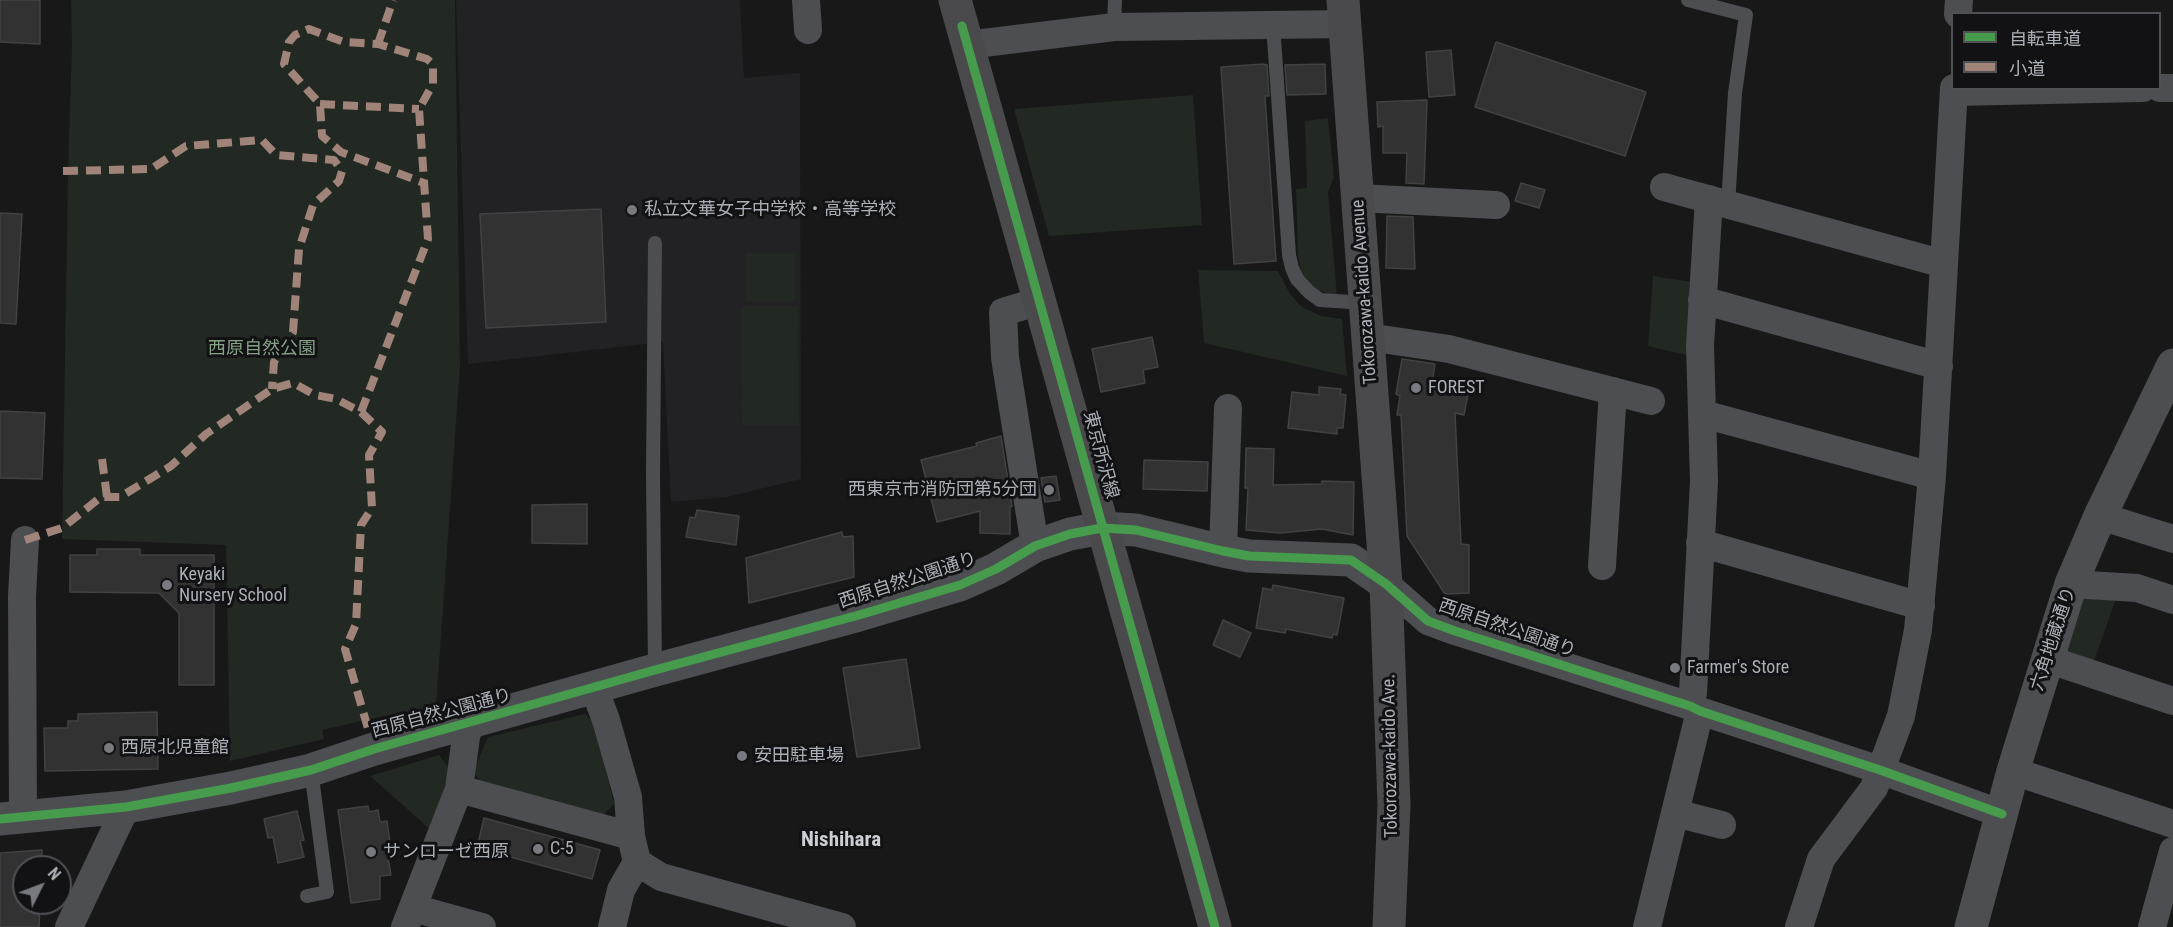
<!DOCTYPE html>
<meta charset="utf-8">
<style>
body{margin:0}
#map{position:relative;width:2173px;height:927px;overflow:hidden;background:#181818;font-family:"Roboto Condensed","Noto Sans JP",sans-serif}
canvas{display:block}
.legend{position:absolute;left:1951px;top:12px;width:210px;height:78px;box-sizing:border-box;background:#121214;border:2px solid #4f5155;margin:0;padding:8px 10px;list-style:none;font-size:18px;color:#abafb7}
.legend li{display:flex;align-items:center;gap:12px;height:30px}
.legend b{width:30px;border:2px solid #4f5155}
.north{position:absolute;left:12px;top:855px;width:60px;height:60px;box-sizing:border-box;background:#121214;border:2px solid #4f5155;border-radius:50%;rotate:48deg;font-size:16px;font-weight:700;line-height:24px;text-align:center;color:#abafb7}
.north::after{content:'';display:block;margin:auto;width:21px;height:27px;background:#787a7f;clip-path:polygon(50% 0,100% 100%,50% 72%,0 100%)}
</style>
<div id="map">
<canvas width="2173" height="927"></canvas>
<ul class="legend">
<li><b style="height:8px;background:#469c4c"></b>自転車道</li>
<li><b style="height:8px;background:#a18479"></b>小道</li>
</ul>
<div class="north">N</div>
</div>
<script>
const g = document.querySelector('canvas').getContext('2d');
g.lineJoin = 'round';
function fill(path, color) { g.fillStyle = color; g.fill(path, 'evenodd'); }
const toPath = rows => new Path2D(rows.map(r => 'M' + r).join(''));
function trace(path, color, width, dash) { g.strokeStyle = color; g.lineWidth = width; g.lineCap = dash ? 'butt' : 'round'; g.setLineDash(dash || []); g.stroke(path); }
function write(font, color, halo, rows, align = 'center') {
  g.font = font + ' "Roboto Condensed","Noto Sans JP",sans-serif'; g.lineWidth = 6; g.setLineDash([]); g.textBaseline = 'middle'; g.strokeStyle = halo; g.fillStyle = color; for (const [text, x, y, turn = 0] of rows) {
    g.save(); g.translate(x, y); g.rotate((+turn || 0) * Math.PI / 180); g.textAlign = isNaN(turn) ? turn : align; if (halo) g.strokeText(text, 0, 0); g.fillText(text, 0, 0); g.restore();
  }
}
const built = toPath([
 [456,0,740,0,744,78,800,73,801,479,727,497,671,502,663,342,468,364]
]);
const green = toPath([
 [71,0,455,0,460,366,436,707,393,724,389,715,322,730,324,739,230,761,226,545,62,539,68,171,72,46],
 [1193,95,1202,225,1049,236,1014,109],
 [1328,118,1334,177,1328,192,1337,296,1311,288,1302,276,1298,255,1296,189,1307,188,1305,121],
 [746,253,795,253,795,302,746,301],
 [1198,270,1278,271,1290,294,1302,307,1321,316,1342,319,1347,376,1204,343],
 [1653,276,1699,283,1695,357,1648,346],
 [741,306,798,306,799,425,742,425],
 [2082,579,2119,590,2093,664,2061,655],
 [585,714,595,724,614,804,599,819,486,788,473,772,488,737],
 [439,755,451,771,432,831,370,776]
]);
const building = toPath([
 [0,0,40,0,40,44,0,42,0,0],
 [1496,42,1646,92,1625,156,1475,107,1496,42],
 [1451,50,1455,95,1429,97,1426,52,1451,50],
 [1263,64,1267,65,1269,96,1265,96,1276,261,1234,264,1221,67,1263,64],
 [1325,64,1326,94,1287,95,1285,65,1325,64],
 [1427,100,1424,184,1406,183,1407,153,1383,153,1383,126,1378,127,1377,102,1427,100],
 [1521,183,1545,190,1539,208,1515,201,1521,183],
 [601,209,606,322,486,328,480,214,601,209],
 [0,213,22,214,16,324,0,323,0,213],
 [1387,216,1413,217,1415,269,1386,268,1387,216],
 [1152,337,1158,367,1143,370,1145,383,1101,392,1092,349,1152,337],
 [1402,359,1435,364,1433,378,1470,384,1464,415,1455,413,1461,544,1469,545,1469,593,1445,594,1407,536,1401,415,1397,415,1400,396,1396,394,1402,359],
 [1319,387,1341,389,1340,394,1346,395,1343,428,1337,428,1337,434,1288,428,1292,392,1319,395,1319,387],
 [0,411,45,413,42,479,0,478,0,411],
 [1001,436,1012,506,1010,507,1010,534,980,533,980,511,937,522,921,460,977,446,976,443,1001,436],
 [1246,448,1274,449,1273,485,1322,484,1322,481,1354,482,1353,535,1322,529,1280,533,1246,530,1248,488,1245,488,1246,448],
 [1144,460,1208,462,1207,491,1143,489,1144,460],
 [1056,476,1060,500,1045,502,1041,478,1056,476],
 [587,504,587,544,532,543,532,505,587,504],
 [697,510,739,516,736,545,686,537,690,517,695,518,697,510],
 [842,532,843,537,853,536,854,577,749,603,746,558,842,532],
 [97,549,140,549,140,555,214,555,214,685,179,685,179,613,159,593,70,592,70,555,97,555,97,549],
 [1273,585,1344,598,1337,635,1333,634,1332,638,1286,629,1285,633,1256,628,1263,588,1272,590,1273,585],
 [1223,620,1251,633,1240,657,1213,645,1223,620],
 [906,659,920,748,857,757,843,668,906,659],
 [157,712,158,769,45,771,44,728,68,728,68,721,78,721,78,714,157,712],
 [368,806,369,812,378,810,380,822,387,821,392,857,388,857,391,875,380,876,380,899,351,903,338,810,368,806],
 [297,811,304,840,300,841,304,857,278,863,273,837,268,838,264,819,297,811],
 [484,818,600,850,592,879,477,848,484,818],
 [42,850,41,867,24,867,24,903,40,903,39,927,0,927,0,853,42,850]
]);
const service = toPath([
 [1688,0,1746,15,1735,93,1728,205],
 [1273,24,1289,255,1292,268,1297,279,1309,292,1320,300,1366,303],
 [1114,27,1115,0],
 [655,670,653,475,655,243],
 [307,896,327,892,311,770]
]);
const minor = toPath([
 [806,0,808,30],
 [1958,14,1959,0],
 [967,45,1114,27,1345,24],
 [2160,88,2173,88],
 [1954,92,2143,88],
 [1664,187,1944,264],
 [1358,198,1496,205],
 [1702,300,1939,366],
 [1368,337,1449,349,1651,401],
 [1703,414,1932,476],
 [2100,516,2173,539],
 [1700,543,1921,606],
 [1035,546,1005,358,1003,312,1040,301],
 [1223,551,1228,408],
 [1602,566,1613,391],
 [1386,584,1428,621,1455,631,1690,706,1700,711,1880,770,2002,814],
 [2071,584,2137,588,2173,600],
 [2047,659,2173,701],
 [594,688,606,720,628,797,631,836,637,862,621,890,612,927],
 [1690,706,1693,693,1704,481,1700,345,1709,199],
 [2013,771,2173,824],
 [459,789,631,836],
 [1675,813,1722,825],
 [23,817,22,596,25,540],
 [637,862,661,877,842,927],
 [413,908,482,927],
 [69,927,126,807],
 [405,927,459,789,466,737,470,723],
 [1647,927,1700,711],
 [1799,927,1821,859,1874,788,1901,716,1918,630,1932,476,1954,88],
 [2152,927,2173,851]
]);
const tertiary = toPath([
 [0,819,126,807,231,788,311,770,374,749,655,670,859,615,960,585,996,569,1035,546,1070,534,1102,528,1136,530,1223,551,1249,556,1351,560,1386,584],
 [1971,927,2013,771,2071,584,2100,516,2173,365]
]);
const primary = toPath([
 [955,0,1215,927],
 [1343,0,1386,584,1394,805,1389,927]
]);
const quiet = toPath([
 [378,44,393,0],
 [320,104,419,109],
 [63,171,151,169,186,146,262,140,276,155,334,160,342,171,339,181,313,205,299,249,293,332,274,362,272,389],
 [361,412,428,239,419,109,433,84,433,64,427,59,378,44,344,42,309,29,295,35,289,42,284,64,320,104,322,136,341,152,424,183],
 [102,459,107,497],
 [25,540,62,528,101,497,120,497,171,466,206,434,272,389,293,383,315,395,336,399,361,412,382,432,369,455,372,508,361,525,356,624,345,649,369,732]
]);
const cycleway = toPath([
 [962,26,1215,927],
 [0,819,126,807,231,788,311,770,374,749,655,670,859,615,960,585,996,569,1035,546,1070,534,1102,528,1136,530,1223,551,1249,556,1351,560,1386,584,1428,621,1455,631,1690,706,1700,711,1880,770,2002,814]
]);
const markers = [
 [632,210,6,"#787a7f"],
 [1416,388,6,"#787a7f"],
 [1049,490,6,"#787a7f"],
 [167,585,6,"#787a7f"],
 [1675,668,6,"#787a7f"],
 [109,748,6,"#787a7f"],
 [742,756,6,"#787a7f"],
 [538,849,6,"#787a7f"],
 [371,852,6,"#787a7f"]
];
const poiNames = [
 ["私立文華女子中学校・高等学校",644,210],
 ["FOREST",1428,388],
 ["西東京市消防団第5分団",1037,490,"right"],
 ["Keyaki",179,575],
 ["Nursery School",179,596],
 ["Farmer's Store",1687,668],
 ["西原北児童館",121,748],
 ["安田駐車場",754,756],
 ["C-5",550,849],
 ["サンローゼ西原",383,852]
];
const streetNames = [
 ["Tokorozawa-kaido Avenue",1365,292,-94],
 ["東京所沢線",1100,455,75],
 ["西原自然公園通り",908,581,-18],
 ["西原自然公園通り",1507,629,19],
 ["六角地蔵通り",2054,639,-72],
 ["西原自然公園通り",442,714,-15],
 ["Tokorozawa-kaido Ave.",1391,756,-91]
];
const parkNames = [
 ["西原自然公園",262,349]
];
const quarterNames = [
 ["Nishihara",841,841]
];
fill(built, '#222224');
fill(green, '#222822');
fill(building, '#323233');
trace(building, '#414244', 1.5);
trace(service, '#4d4e51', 14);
trace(minor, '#4d4e51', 28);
trace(tertiary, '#4d4e51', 33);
trace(primary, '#4a4a4c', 33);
trace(quiet, '#a18479', 8, [15, 8]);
trace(cycleway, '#469c4c', 9);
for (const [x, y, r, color] of markers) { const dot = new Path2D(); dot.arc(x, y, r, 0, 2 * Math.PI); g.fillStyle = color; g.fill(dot); trace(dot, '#121214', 2); }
write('18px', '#abafb7', '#121214', poiNames, 'left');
write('18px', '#abafb7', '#121214', streetNames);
write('18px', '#84a085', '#121214', parkNames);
write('bold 21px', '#cbced4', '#121214', quarterNames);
</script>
